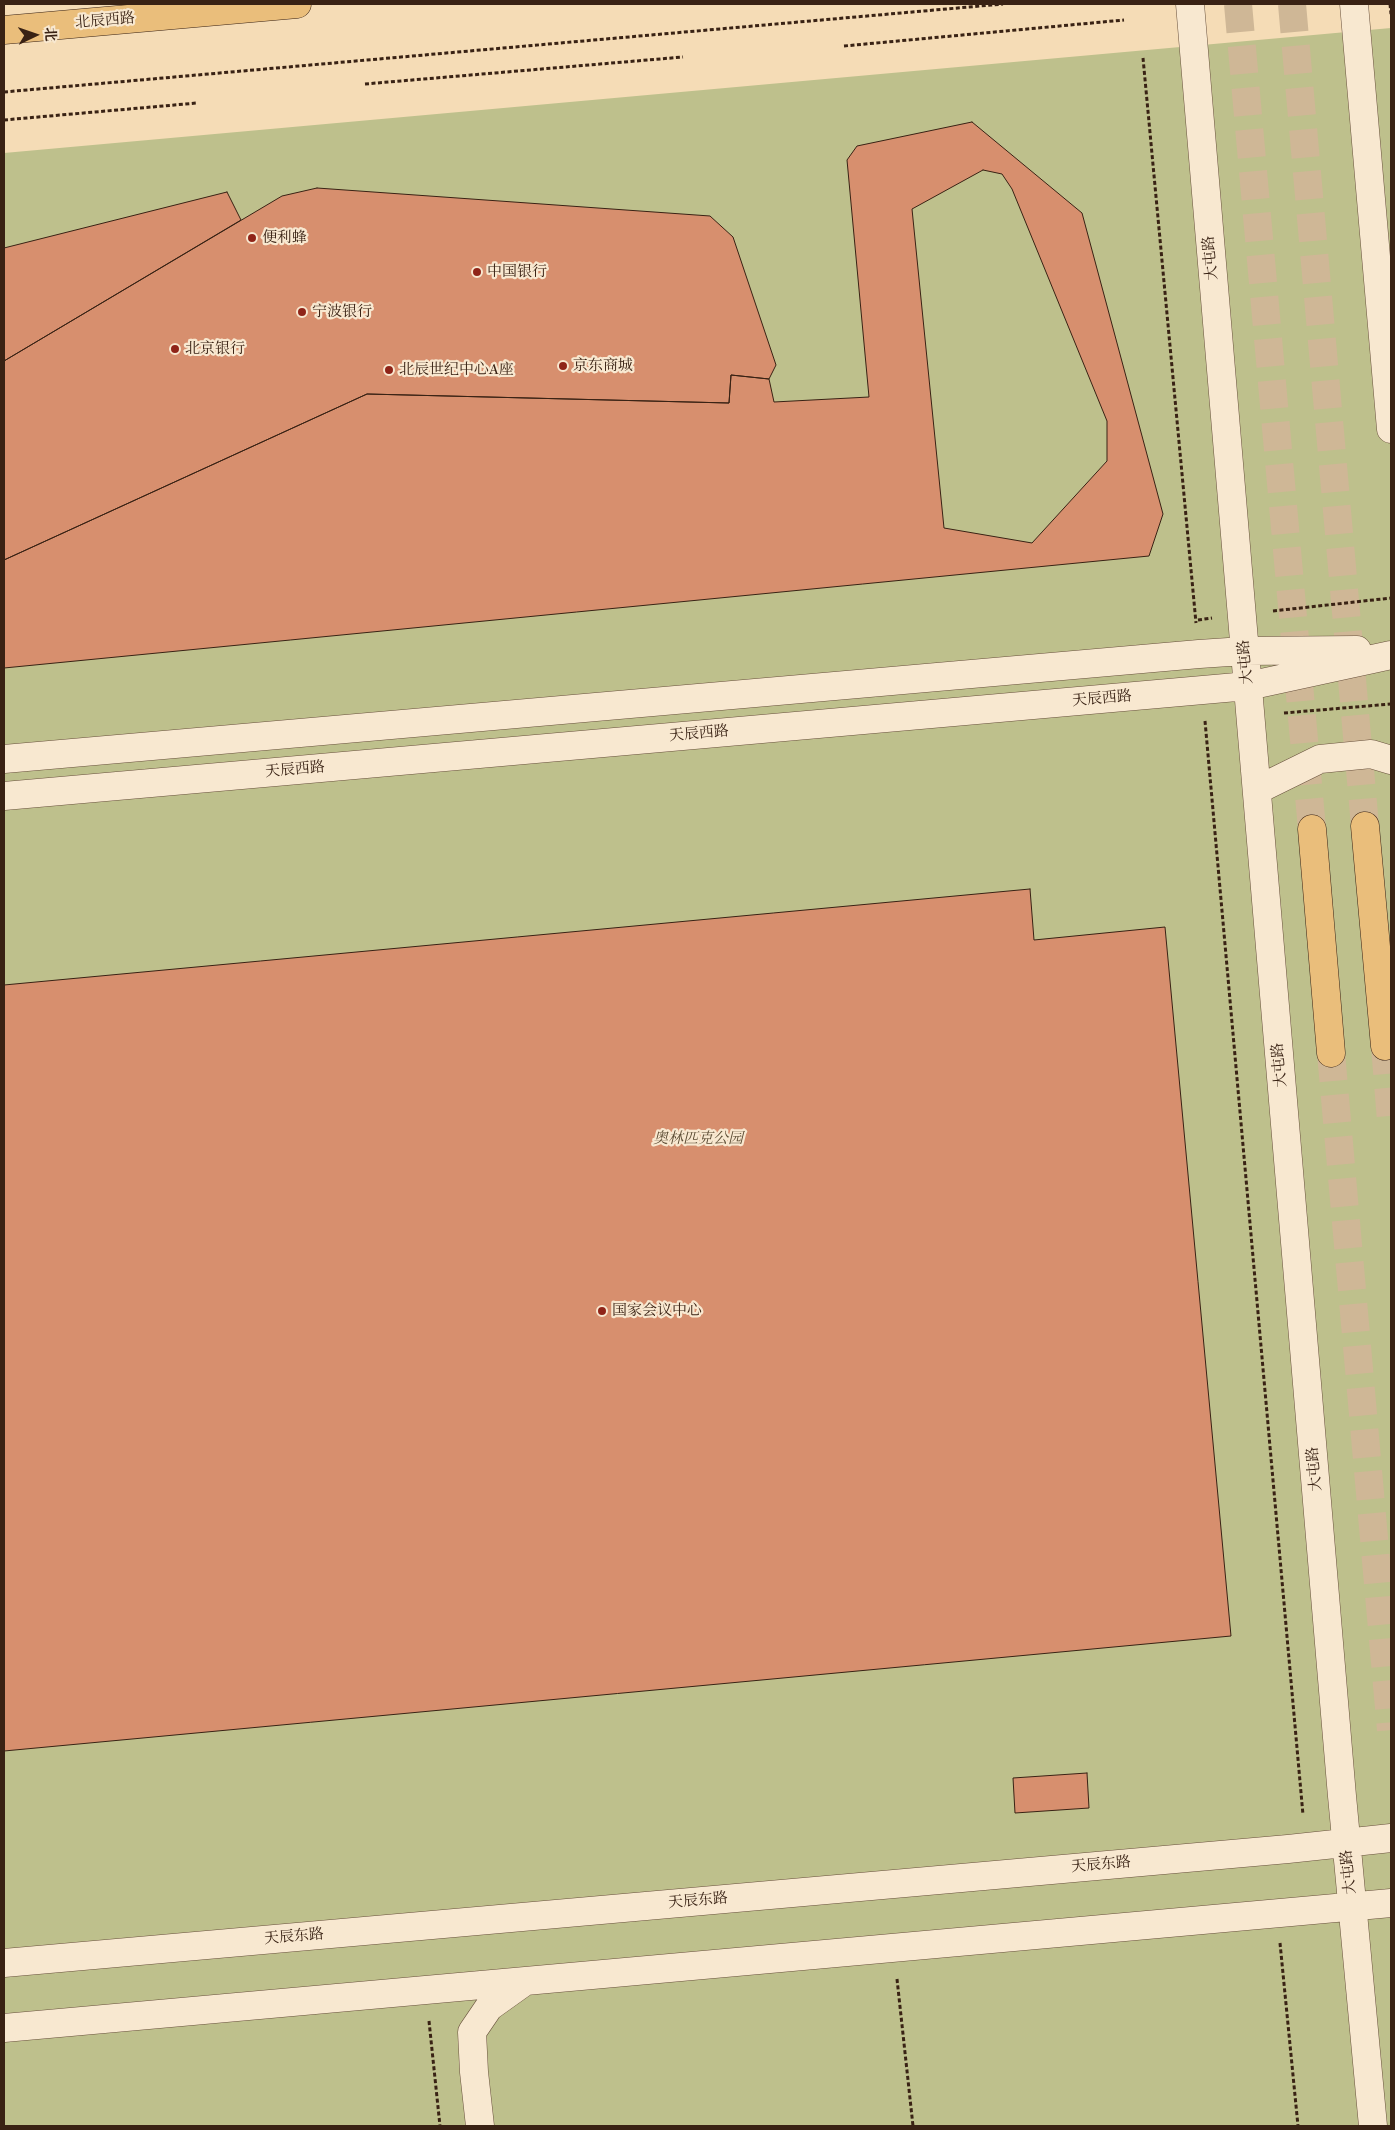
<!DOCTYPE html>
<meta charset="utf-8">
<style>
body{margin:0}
#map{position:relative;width:1395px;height:2130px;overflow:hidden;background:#f5dcb6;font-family:"IM FELL French Canon","Noto Serif SC",serif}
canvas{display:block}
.frame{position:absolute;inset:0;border:5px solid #392214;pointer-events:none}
.north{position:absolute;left:10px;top:10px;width:50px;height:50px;-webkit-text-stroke:4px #f8e8d0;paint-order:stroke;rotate:87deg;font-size:14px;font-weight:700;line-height:20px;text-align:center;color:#392214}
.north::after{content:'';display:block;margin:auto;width:18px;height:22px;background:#392214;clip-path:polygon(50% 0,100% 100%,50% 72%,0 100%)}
</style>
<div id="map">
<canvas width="1395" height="2130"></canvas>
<div class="frame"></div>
<div class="north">北</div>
</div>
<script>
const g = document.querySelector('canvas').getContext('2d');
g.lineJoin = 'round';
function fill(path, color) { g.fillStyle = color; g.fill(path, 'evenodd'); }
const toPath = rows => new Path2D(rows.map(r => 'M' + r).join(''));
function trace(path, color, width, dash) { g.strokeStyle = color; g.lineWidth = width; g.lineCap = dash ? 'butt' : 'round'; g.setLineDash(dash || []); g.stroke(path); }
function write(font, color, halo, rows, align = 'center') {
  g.font = font + ' "IM FELL French Canon","Noto Serif SC",serif'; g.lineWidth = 4.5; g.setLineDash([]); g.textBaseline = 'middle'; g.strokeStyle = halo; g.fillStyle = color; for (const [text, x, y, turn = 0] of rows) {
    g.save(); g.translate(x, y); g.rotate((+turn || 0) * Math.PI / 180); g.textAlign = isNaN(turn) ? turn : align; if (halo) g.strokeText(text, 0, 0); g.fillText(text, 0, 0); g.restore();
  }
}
const green = toPath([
 [1391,28,1391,2126,4,2126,4,153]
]);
const building = toPath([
 [972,122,1082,213,1163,514,1149,556,4,668,4,560,367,394,729,403,731,375,769,379,774,402,869,397,847,160,857,146,972,122],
 [983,170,1002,174,1012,189,1107,421,1107,461,1032,543,944,528,912,209,983,170],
 [317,188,710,216,733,237,776,365,769,379,731,375,729,403,367,394,4,560,4,361,282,196,317,188],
 [227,192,241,220,4,361,4,248,227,192],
 [1030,889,1034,940,1165,927,1231,1636,4,1751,4,985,1030,889],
 [1087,1773,1089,1808,1015,1813,1013,1778,1087,1773]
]);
const majorTunnel = toPath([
 [1238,4,1312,829],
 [1292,4,1365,826],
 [1385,1046,1391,1120],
 [1331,1053,1391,1730]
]);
const path = toPath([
 [1390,4,1391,14],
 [844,46,1124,20],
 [1143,58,1196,623],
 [365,84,683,57],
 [4,92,1003,4],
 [4,120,197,103],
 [1273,611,1391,598],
 [1198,620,1212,618],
 [1284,713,1391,704],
 [1205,721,1303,1815],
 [1280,1943,1298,2126],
 [897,1979,913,2126],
 [429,2021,440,2126]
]);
const minor = toPath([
 [1190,4,1342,1796,1373,2126],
 [1354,4,1391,429],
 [4,759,1199,654,1244,651,1357,650],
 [1257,790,1320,759,1371,754,1391,760],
 [4,796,1248,686,1391,655],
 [4,1963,1288,1849,1391,1838],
 [4,2028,1391,1903],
 [480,2126,474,2072,472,2032,489,2007,524,1982]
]);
const major = toPath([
 [4,30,297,4],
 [1365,826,1385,1046],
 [1312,829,1331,1053]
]);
const markers = [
 [252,238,5,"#8f2418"],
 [477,272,5,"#8f2418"],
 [302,312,5,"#8f2418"],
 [175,349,5,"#8f2418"],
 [563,366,5,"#8f2418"],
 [389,370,5,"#8f2418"],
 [602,1311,5,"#8f2418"]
];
const streetNames = [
 ["北辰西路",105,21,-5],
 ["大屯路",1211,258,-95],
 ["大屯路",1246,662,-95],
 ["天辰西路",1102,699,-5],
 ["天辰西路",699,734,-5],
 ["天辰西路",295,770,-5],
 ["大屯路",1280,1065,-95],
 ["大屯路",1315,1469,-95],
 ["天辰东路",1101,1865,-5],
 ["大屯路",1349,1872,-96],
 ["天辰东路",698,1901,-5],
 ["天辰东路",294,1937,-5]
];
const poiNames = [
 ["便利蜂",262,238],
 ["中国银行",487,272],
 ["宁波银行",312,312],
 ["北京银行",185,349],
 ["京东商城",573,366],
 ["北辰世纪中心A座",399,370],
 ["国家会议中心",612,1311]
];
const parkNames = [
 ["奥林匹克公园",698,1139]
];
fill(green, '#bec08c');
fill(building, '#d78f6e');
trace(building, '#392214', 1);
trace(majorTunnel, '#cfb796', 28, [28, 14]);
trace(minor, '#68503c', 29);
trace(major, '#392214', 29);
trace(path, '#392214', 3, [4, 2.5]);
trace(minor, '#f8e8d0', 28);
trace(major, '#eabe7b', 28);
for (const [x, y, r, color] of markers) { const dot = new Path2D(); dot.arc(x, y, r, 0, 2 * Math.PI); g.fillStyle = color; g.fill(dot); trace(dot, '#f8e8d0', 2); }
write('15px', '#392214', '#f8e8d0', streetNames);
write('15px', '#392214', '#f8e8d0', poiNames, 'left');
write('italic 15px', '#5a4a32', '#f8e8d0', parkNames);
</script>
